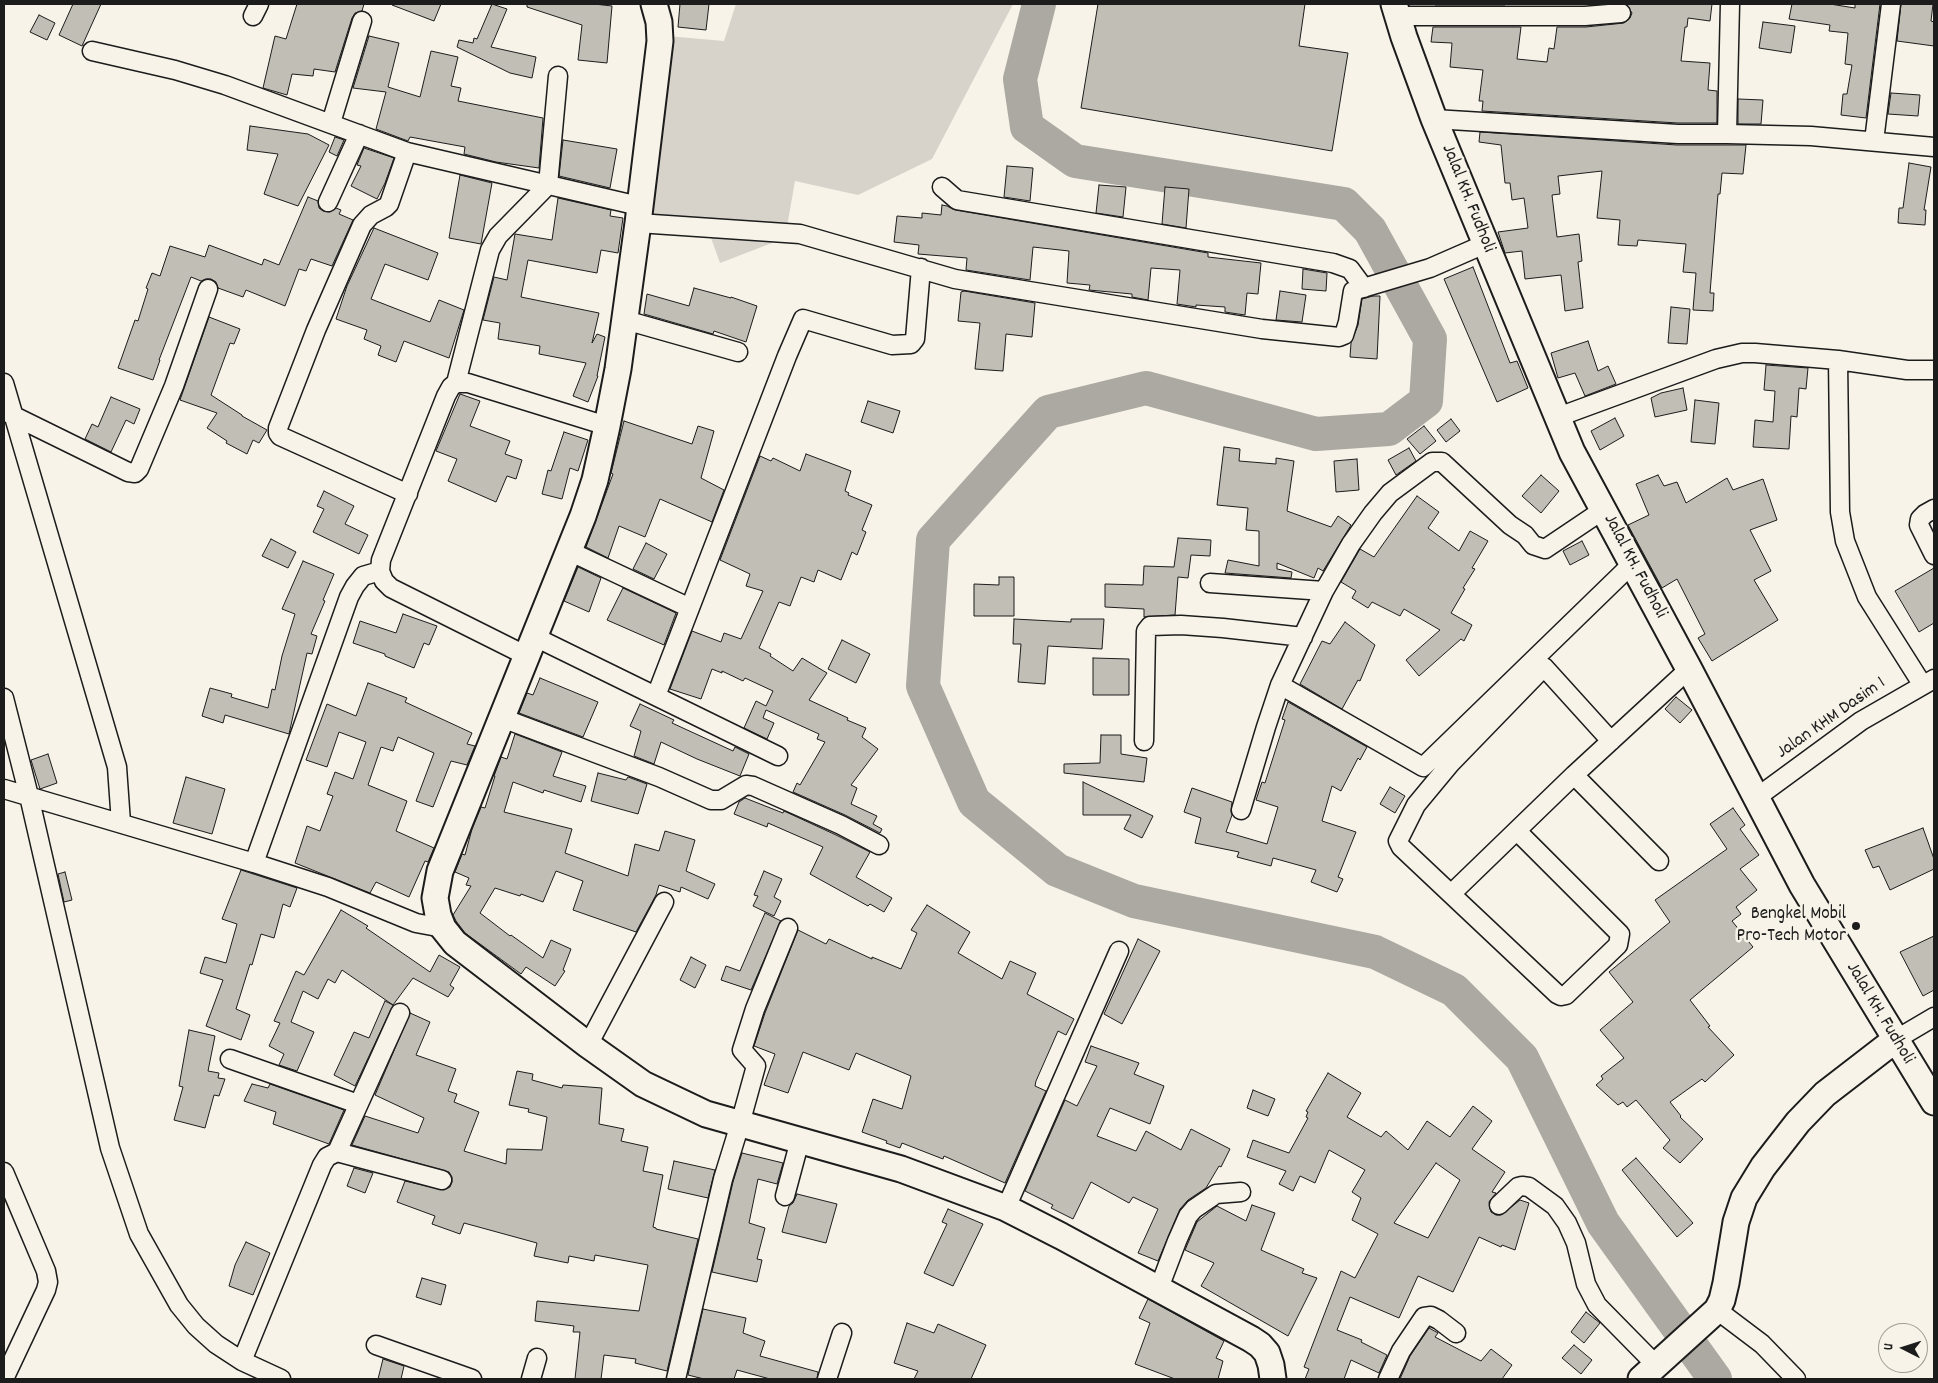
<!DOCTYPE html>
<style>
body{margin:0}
#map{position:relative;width:1938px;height:1383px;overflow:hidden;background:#f7f3e8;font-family:Dekko,sans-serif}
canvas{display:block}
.frame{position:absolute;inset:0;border:5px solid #1c1c1c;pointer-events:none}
.north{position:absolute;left:1878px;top:1323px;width:50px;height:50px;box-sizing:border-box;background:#f7f3e8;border:1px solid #9f9d96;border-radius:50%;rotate:275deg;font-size:14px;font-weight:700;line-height:20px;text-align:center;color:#1c1c1c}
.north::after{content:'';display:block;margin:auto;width:18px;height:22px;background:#1c1c1c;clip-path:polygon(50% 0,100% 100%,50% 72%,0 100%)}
</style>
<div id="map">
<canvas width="1938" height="1383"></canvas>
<div class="frame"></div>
<div class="north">U</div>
</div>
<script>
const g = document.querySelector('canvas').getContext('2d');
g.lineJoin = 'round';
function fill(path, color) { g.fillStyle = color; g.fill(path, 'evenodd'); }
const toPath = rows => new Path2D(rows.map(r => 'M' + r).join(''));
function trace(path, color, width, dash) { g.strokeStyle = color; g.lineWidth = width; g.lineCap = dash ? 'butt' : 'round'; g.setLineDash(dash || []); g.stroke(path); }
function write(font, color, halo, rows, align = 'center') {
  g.font = font + ' Dekko,sans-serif'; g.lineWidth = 5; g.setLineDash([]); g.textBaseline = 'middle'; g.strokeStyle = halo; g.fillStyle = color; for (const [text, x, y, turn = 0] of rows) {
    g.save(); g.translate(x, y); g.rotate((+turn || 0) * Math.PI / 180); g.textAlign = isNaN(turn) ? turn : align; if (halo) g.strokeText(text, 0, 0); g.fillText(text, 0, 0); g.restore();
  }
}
const green = toPath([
 [736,4,1013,4,932,159,858,195,795,181,785,238,720,263,705,221,641,217,667,36,724,41]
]);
const river = toPath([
 [1039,4,1020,79,1027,127,1075,161,1344,204,1370,230,1430,339,1426,401,1389,429,1316,434,1146,388,1048,412,933,540,923,686,974,802,1057,870,1134,901,1375,952,1454,990,1522,1058,1603,1223,1715,1379]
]);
const building = toPath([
 [73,4,101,4,82,46,59,35,73,4],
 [297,4,364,4,362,11,355,13,352,18,335,72,314,69,313,76,292,74,287,95,263,88,275,36,286,39,297,4],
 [392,4,441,4,434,21,392,5,392,4],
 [492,4,507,9,491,47,536,57,532,78,510,73,457,47,459,40,473,43,474,38,477,39,492,4],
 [527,4,594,4,612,6,607,63,578,60,582,25,527,7,527,4],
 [680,4,709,4,706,30,678,27,680,4],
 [1098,4,1305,4,1299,46,1348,53,1332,151,1081,108,1098,4],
 [1435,4,1505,4,1505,5,1435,5,1435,4],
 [1626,4,1712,4,1710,21,1688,18,1687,27,1685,27,1681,61,1710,63,1708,90,1717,91,1717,123,1678,123,1482,111,1483,101,1479,101,1483,70,1450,67,1452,43,1431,42,1433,27,1521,27,1517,59,1547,62,1549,48,1554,49,1557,27,1586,27,1624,23,1630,18,1632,13,1626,4],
 [1792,4,1830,4,1855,8,1855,4,1880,4,1866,118,1841,115,1843,94,1847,94,1852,65,1845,64,1848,33,1829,31,1830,25,1789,19,1792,4],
 [1901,4,1933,4,1931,21,1934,22,1934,46,1897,41,1901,4],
 [39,15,55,23,47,40,30,32,39,15],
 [1763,22,1795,26,1791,53,1759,48,1763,22],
 [369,36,399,43,388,87,420,97,431,51,458,57,451,86,461,88,458,101,543,118,539,168,496,162,464,154,465,147,410,137,408,141,376,129,386,92,353,88,369,36],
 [1891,93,1920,95,1918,116,1888,114,1891,93],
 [1738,99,1763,100,1761,124,1738,124,1738,99],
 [250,126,308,134,329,145,298,206,264,194,278,154,247,150,250,126],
 [1480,132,1677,145,1746,145,1743,174,1722,173,1720,194,1718,194,1710,293,1714,293,1713,311,1693,310,1696,273,1683,272,1686,244,1638,240,1637,246,1618,245,1620,220,1597,218,1602,171,1558,176,1560,194,1552,195,1557,237,1579,234,1582,261,1578,262,1583,308,1565,311,1561,275,1525,279,1522,251,1505,253,1498,232,1528,228,1524,198,1512,200,1510,183,1505,183,1501,145,1479,142,1480,132],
 [335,137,344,140,337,156,329,152,335,137],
 [563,140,617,149,610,188,559,176,563,140],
 [364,148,394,158,385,183,377,199,351,186,361,166,357,165,364,148],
 [1909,163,1931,167,1924,210,1926,210,1925,225,1898,223,1899,208,1903,208,1909,163],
 [1007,166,1033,168,1030,201,1004,197,1007,166],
 [460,175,492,183,481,244,449,238,460,175],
 [1099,185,1126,187,1123,217,1096,213,1099,185],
 [1165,187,1189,189,1186,228,1162,224,1165,187],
 [308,197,318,201,319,208,323,211,330,212,336,208,341,210,339,214,353,220,332,266,311,259,306,271,299,269,285,306,246,290,243,297,218,288,216,282,211,279,206,279,201,281,191,277,159,360,160,360,153,380,118,368,135,320,138,321,148,289,146,288,152,273,160,276,170,246,205,257,209,245,262,265,264,259,279,265,308,197],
 [558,198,611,210,610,216,623,218,618,253,601,250,597,273,528,260,521,297,599,313,592,343,597,334,605,337,597,376,598,376,588,402,573,396,586,363,539,354,540,346,498,339,500,323,483,320,494,277,507,280,515,234,552,240,558,198],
 [942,205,947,206,955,210,1208,253,1208,257,1261,263,1258,294,1247,293,1245,315,1225,312,1225,307,1196,305,1196,307,1177,304,1180,270,1151,268,1148,300,1132,297,1132,294,1089,290,1090,285,1067,283,1069,251,1033,247,1030,280,966,270,967,258,918,254,919,245,894,242,897,216,922,218,922,213,941,215,942,205],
 [374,228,438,253,428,280,385,264,371,299,430,322,439,300,464,310,449,358,404,341,396,362,378,355,381,346,364,339,367,330,336,319,347,286,374,228],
 [1473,267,1510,363,1517,361,1528,388,1497,402,1444,279,1473,267],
 [1303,269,1327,273,1326,291,1302,289,1303,269],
 [694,288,731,298,731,297,757,306,746,342,714,331,713,334,644,314,647,294,689,306,694,288],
 [964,291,1035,303,1032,337,1006,334,1003,371,975,369,980,323,958,321,961,292,964,291],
 [1280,291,1306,295,1302,322,1276,320,1280,291],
 [1373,296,1380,296,1377,359,1350,357,1351,343,1358,325,1362,299,1373,296],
 [1671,307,1690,309,1687,344,1668,343,1671,307],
 [209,317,240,329,234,344,230,343,211,395,242,415,242,416,267,430,259,443,253,440,247,454,226,443,227,441,207,428,217,413,180,400,209,317],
 [1588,341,1598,371,1608,366,1616,384,1585,396,1575,373,1558,378,1551,353,1588,341],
 [1766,365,1808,368,1806,389,1799,388,1797,417,1791,416,1789,449,1753,447,1755,420,1773,422,1775,391,1764,390,1766,365],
 [1683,388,1687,410,1655,417,1651,398,1661,393,1683,388],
 [460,394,480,401,470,426,510,441,505,454,522,460,516,479,507,476,496,502,448,481,457,459,436,451,460,394],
 [111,397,140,409,134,424,126,420,111,452,85,439,92,424,98,427,111,397],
 [1695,400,1719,403,1715,444,1691,442,1695,400],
 [868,401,900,411,893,433,861,422,868,401],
 [1615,418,1624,436,1600,450,1591,431,1615,418],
 [1451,419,1460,431,1446,442,1437,430,1451,419],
 [624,421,692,444,698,426,714,431,701,478,724,490,712,522,660,499,645,537,619,526,608,558,586,547,613,474,611,473,624,421],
 [1424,426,1436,441,1420,454,1407,439,1424,426],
 [564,432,588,440,578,471,570,468,562,499,542,494,548,470,551,471,564,432],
 [1224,447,1240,449,1239,461,1276,464,1276,458,1294,461,1287,511,1331,527,1338,516,1351,525,1323,571,1318,568,1314,578,1277,563,1277,569,1292,572,1291,578,1225,573,1228,560,1259,566,1259,531,1246,530,1248,508,1217,505,1224,447],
 [1409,448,1416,461,1396,475,1388,460,1409,448],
 [806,454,851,471,845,491,849,493,848,495,872,505,862,530,866,532,857,555,852,552,841,580,818,570,814,582,801,577,790,606,779,602,759,648,771,654,770,656,793,671,802,658,827,673,809,700,848,718,847,720,866,728,862,737,878,749,851,785,857,788,851,804,877,816,873,824,882,829,880,833,845,815,793,792,797,783,800,785,825,742,817,739,819,734,766,710,763,718,774,723,767,739,744,728,756,701,766,706,773,691,745,678,743,681,722,671,722,673,712,669,701,699,670,689,692,631,721,642,724,633,741,639,763,591,746,586,750,574,720,560,760,456,771,461,773,458,800,471,806,454],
 [1357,459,1359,490,1336,492,1334,461,1357,459],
 [1541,475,1559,491,1541,513,1522,496,1541,475],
 [1658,475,1664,486,1677,482,1686,503,1727,478,1733,490,1763,479,1777,520,1750,530,1771,571,1754,580,1778,620,1712,661,1698,638,1705,634,1677,579,1662,588,1628,525,1649,515,1636,484,1658,475],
 [324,491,354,506,345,524,368,535,359,554,313,532,324,509,317,506,324,491],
 [1417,496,1439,512,1428,528,1459,551,1470,531,1488,541,1472,568,1475,569,1463,588,1465,589,1451,613,1472,625,1464,641,1461,639,1419,676,1406,660,1440,630,1404,609,1400,616,1372,602,1368,608,1352,598,1356,591,1341,582,1360,549,1374,557,1417,496],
 [1178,538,1211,540,1210,556,1191,555,1188,578,1178,577,1175,615,1144,617,1144,609,1105,607,1105,584,1143,585,1144,566,1174,567,1178,538],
 [271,539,296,552,288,568,262,556,271,539],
 [1582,541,1589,555,1570,565,1563,551,1582,541],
 [646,543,667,554,654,579,633,569,646,543],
 [303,561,334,574,323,600,325,601,311,634,317,636,312,654,307,653,289,734,225,715,223,723,202,716,210,688,232,694,231,697,268,708,272,689,275,690,282,656,295,614,282,609,303,561],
 [578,567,601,578,589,612,564,601,578,567],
 [1934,568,1934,623,1919,632,1895,591,1934,568],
 [999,577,1014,577,1014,616,974,616,974,584,999,585,999,577],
 [623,588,676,613,664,645,607,620,623,588],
 [403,614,437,626,429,645,424,643,414,668,385,656,385,654,353,643,360,621,396,633,403,614],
 [1014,619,1071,622,1071,619,1104,619,1102,649,1048,646,1045,684,1018,682,1021,644,1013,644,1014,619],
 [1345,622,1375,645,1360,681,1358,680,1342,709,1300,684,1322,641,1330,644,1345,622],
 [842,640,870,654,856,683,828,669,842,640],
 [1093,658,1129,659,1129,695,1093,695,1093,658],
 [540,678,598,702,583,737,519,713,527,693,533,695,540,678],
 [368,683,407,698,405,702,472,733,467,744,475,746,467,765,451,761,433,807,416,801,434,753,398,737,393,751,381,747,368,785,407,801,396,831,434,848,428,862,425,861,409,897,376,882,370,893,295,863,307,826,320,831,333,796,327,794,335,772,353,779,366,742,339,732,327,767,306,760,327,704,356,716,368,683],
 [1676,697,1692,710,1680,723,1665,709,1676,697],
 [1288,702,1367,747,1360,760,1358,758,1341,791,1332,786,1322,821,1356,832,1338,877,1343,879,1337,892,1311,882,1316,870,1273,858,1271,866,1237,857,1239,852,1195,843,1201,818,1184,812,1192,788,1232,802,1231,812,1232,815,1226,832,1267,844,1278,807,1256,800,1262,782,1265,783,1285,720,1282,719,1288,702],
 [640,704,674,720,672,723,733,751,735,747,749,754,740,776,697,759,661,742,654,764,634,756,641,731,630,726,640,704],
 [515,734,562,752,553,776,586,786,581,802,544,790,543,793,513,782,504,812,572,829,565,853,628,876,635,844,659,851,665,831,695,840,686,871,715,884,708,899,681,887,680,892,659,885,656,895,636,932,573,910,583,881,556,871,543,902,521,894,520,896,495,888,480,913,510,936,511,935,543,958,551,940,571,949,563,970,565,971,555,986,526,967,521,974,465,933,456,921,453,915,471,886,466,885,469,878,455,872,462,854,465,855,472,829,481,807,485,808,495,776,494,776,501,757,507,759,515,734],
 [1101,735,1121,735,1121,754,1147,758,1144,782,1064,773,1064,764,1100,763,1101,735],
 [48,754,57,783,40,789,31,760,48,754],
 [598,773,626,780,628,777,647,784,638,814,591,801,598,773],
 [186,777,225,789,212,834,173,823,186,777],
 [1083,782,1153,816,1142,838,1124,829,1131,815,1083,815,1083,782],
 [1390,787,1405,796,1395,813,1380,804,1390,787],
 [745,798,783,813,784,811,836,835,870,852,856,877,892,898,884,912,870,904,868,906,810,874,823,847,768,823,767,827,734,814,739,802,745,798],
 [1733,808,1745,825,1740,829,1759,855,1740,869,1757,890,1736,907,1741,914,1732,921,1753,947,1690,1000,1710,1026,1708,1027,1734,1055,1705,1082,1702,1079,1670,1102,1681,1116,1680,1117,1703,1139,1680,1163,1663,1148,1670,1140,1636,1100,1627,1107,1623,1102,1618,1105,1596,1085,1603,1079,1601,1076,1624,1058,1600,1030,1633,1002,1609,972,1670,922,1655,900,1727,849,1710,824,1733,808],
 [1923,828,1934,859,1934,869,1890,890,1879,866,1873,868,1865,850,1923,828],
 [241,870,297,888,290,907,283,904,274,938,261,934,252,965,250,964,236,1009,250,1015,241,1040,206,1026,223,980,200,973,205,957,226,963,237,924,222,919,241,870],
 [764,871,782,879,774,897,781,901,774,916,753,906,758,896,754,895,764,871],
 [65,872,72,900,64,902,58,874,65,872],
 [927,905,970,932,958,953,1002,979,1010,961,1036,973,1027,994,1074,1019,1066,1035,1058,1031,1036,1081,1035,1086,1046,1091,1005,1183,944,1156,943,1159,902,1143,900,1148,886,1143,887,1141,862,1132,873,1099,902,1109,911,1076,856,1053,849,1070,803,1052,788,1093,764,1085,775,1054,754,1046,765,1013,798,930,826,944,829,939,872,959,872,957,901,969,917,933,911,930,927,905],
 [341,910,368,926,366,928,430,972,439,955,460,967,450,985,454,988,448,997,413,978,393,1005,342,970,335,983,328,979,318,999,303,991,291,1022,314,1032,297,1071,279,1065,284,1054,269,1046,280,1023,274,1021,296,971,304,975,341,910],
 [765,913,781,921,751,990,721,980,726,966,740,971,765,913],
 [1934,936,1934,990,1923,996,1900,952,1934,936],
 [1138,939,1160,951,1122,1024,1104,1014,1138,939],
 [691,957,706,965,695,988,680,980,691,957],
 [385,1001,393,1005,355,1086,334,1075,354,1032,369,1038,385,1001],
 [410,1013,430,1022,416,1055,456,1069,448,1091,457,1094,454,1102,479,1112,464,1151,506,1164,507,1149,542,1150,547,1117,528,1112,529,1109,509,1105,517,1071,533,1074,532,1080,562,1088,563,1085,602,1088,599,1124,624,1129,621,1141,648,1147,643,1171,663,1175,653,1227,656,1228,656,1229,698,1239,667,1371,635,1363,636,1359,604,1355,601,1379,575,1379,580,1332,573,1332,574,1326,535,1321,537,1301,639,1311,648,1265,595,1255,594,1261,569,1256,568,1263,534,1256,537,1243,464,1223,460,1234,432,1224,435,1216,397,1202,405,1181,444,1190,450,1187,452,1182,452,1177,449,1172,352,1145,365,1116,418,1133,424,1118,375,1095,410,1013],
 [189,1030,215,1036,208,1071,219,1073,218,1078,225,1079,219,1096,214,1095,205,1128,174,1120,183,1087,179,1086,189,1030],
 [1091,1046,1139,1063,1134,1074,1164,1086,1150,1124,1110,1108,1097,1136,1136,1151,1146,1131,1181,1150,1191,1129,1230,1149,1221,1167,1219,1166,1206,1188,1188,1200,1180,1209,1158,1261,1138,1253,1158,1209,1133,1197,1129,1203,1091,1182,1073,1219,1051,1208,1053,1205,1025,1191,1065,1100,1077,1106,1097,1066,1085,1062,1091,1046],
 [1328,1073,1361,1093,1347,1117,1381,1137,1386,1131,1408,1150,1427,1121,1450,1137,1473,1106,1492,1121,1472,1149,1505,1172,1492,1192,1496,1193,1489,1202,1491,1212,1496,1215,1501,1215,1520,1200,1529,1203,1515,1250,1502,1245,1501,1247,1479,1237,1453,1292,1418,1276,1399,1318,1350,1297,1337,1330,1362,1340,1361,1342,1387,1355,1379,1373,1351,1360,1344,1379,1305,1379,1309,1369,1304,1367,1341,1271,1355,1278,1378,1234,1352,1220,1361,1198,1352,1192,1365,1170,1329,1150,1315,1183,1300,1176,1293,1191,1279,1184,1286,1171,1247,1157,1253,1140,1289,1153,1308,1118,1306,1117,1308,1112,1306,1111,1328,1073],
 [1436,1163,1460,1180,1428,1238,1394,1223,1436,1163],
 [252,1084,268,1088,270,1084,344,1110,329,1144,273,1124,276,1112,244,1101,252,1084],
 [1253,1090,1275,1099,1268,1116,1247,1108,1253,1090],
 [742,1153,783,1163,777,1184,758,1179,749,1223,765,1228,757,1259,762,1260,757,1282,712,1272,733,1182,742,1153],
 [1636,1158,1693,1223,1677,1237,1622,1170,1636,1158],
 [674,1161,715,1170,708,1198,668,1189,674,1161],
 [354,1168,373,1173,365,1193,347,1186,354,1168],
 [797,1194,837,1204,826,1243,782,1232,789,1206,793,1203,797,1194],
 [1252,1205,1275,1213,1261,1250,1304,1269,1302,1273,1317,1278,1288,1336,1201,1286,1214,1263,1185,1250,1197,1222,1217,1206,1246,1221,1252,1205],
 [948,1209,983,1224,953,1286,924,1273,947,1224,942,1222,948,1209],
 [246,1242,270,1253,253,1295,229,1286,235,1265,246,1242],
 [422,1278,446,1285,441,1305,416,1297,422,1278],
 [1148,1299,1224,1341,1216,1358,1223,1361,1218,1379,1175,1379,1135,1364,1150,1323,1139,1318,1148,1299],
 [703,1309,746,1318,743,1333,765,1341,760,1356,818,1372,817,1379,770,1379,737,1370,734,1379,704,1379,688,1375,703,1309],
 [1586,1312,1600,1323,1584,1343,1571,1332,1586,1312],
 [907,1323,934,1333,938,1324,986,1345,971,1379,914,1379,918,1371,894,1363,907,1323],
 [1429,1328,1438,1333,1435,1337,1481,1361,1491,1349,1512,1365,1502,1379,1400,1379,1410,1356,1429,1328],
 [1574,1345,1592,1360,1581,1374,1562,1358,1574,1345],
 [383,1359,404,1366,401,1379,378,1379,383,1359]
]);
const street = toPath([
 [253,16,259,4],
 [1397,16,1585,16,1621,13],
 [92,51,175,70,225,85,407,152,639,206],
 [1434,119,1678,134,1727,134,1811,136,1934,147],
 [331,123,362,21],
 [1727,134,1730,4],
 [1874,141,1891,4],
 [407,152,389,204,386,207,371,215,362,225,316,330,278,428,278,433,280,436,408,494],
 [942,187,957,200,1333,263,1350,269,1364,288],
 [328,202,359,134],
 [638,223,800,234,955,279,1262,329,1339,337,1344,335,1348,322,1353,291,1430,268,1485,244],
 [625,320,738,352],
 [1838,360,1840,512,1845,541,1867,597,1922,684],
 [4,383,117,767,121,823],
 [456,383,490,250,498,236,548,185,558,76],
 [8,413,128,472,135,473,139,469,174,386,208,289],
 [1558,417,1716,359,1742,353,1755,353,1838,360,1907,370,1934,370],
 [1934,509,1925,514,1920,519,1919,525,1934,555],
 [569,551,690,608],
 [1210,583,1324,591,1280,685,1266,727,1241,810],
 [1324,591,1351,544,1373,513,1390,493,1432,462,1442,462,1510,525,1525,535,1533,545,1545,549,1603,510],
 [535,637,778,756],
 [527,656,391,588,384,581,380,571,381,560,446,396,451,387,456,383,468,383,607,426],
 [1280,685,1423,767,1632,564],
 [656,696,787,356,803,319,892,345,911,344,915,339,921,268],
 [4,698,29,796,110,1148,139,1234,179,1305,196,1326,216,1344,242,1361,281,1379],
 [502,718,659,777,711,800,721,800,746,785,753,786,841,825,879,845],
 [1144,741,1146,631,1150,626,1181,625,1223,628,1303,637],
 [1574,775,1659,861],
 [4,789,254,863,328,887,416,923,443,928],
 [1756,798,1861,721,1934,679],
 [1517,831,1620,934,1618,945,1566,995,1561,996,1557,994,1401,847,1398,841,1416,805,1450,764,1544,667,1611,741],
 [254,863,349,597,355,586,363,576,380,571],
 [1451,894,1574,775,1689,669],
 [1895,1040,1934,1017],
 [588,1045,664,902],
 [230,1059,358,1104],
 [337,1152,400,1013],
 [4,1172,46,1271,48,1282,46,1290,4,1379],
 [785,1196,800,1140],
 [1499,1205,1518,1187,1522,1186,1529,1187,1555,1206,1567,1223,1576,1243,1586,1284,1597,1305,1656,1365],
 [1006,1208,1119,951],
 [1159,1288,1177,1241,1188,1216,1194,1209,1216,1194,1241,1192],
 [1717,1310,1762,1344,1796,1379],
 [376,1345,472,1379],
 [242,1361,322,1165,327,1157,337,1152,442,1180],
 [531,1379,537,1358],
 [676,1379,723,1179,740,1124,756,1066,742,1050,755,1009,788,928],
 [827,1379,842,1333],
 [1388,1379,1401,1351,1424,1317,1431,1316,1439,1320,1456,1333]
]);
const secondary = toPath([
 [654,4,659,22,660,41,638,223,618,369,607,426,595,480,583,516,440,871,435,898,438,915,443,928,455,943,588,1045,643,1084,706,1114,901,1169,1006,1208,1061,1236,1251,1339,1260,1345,1267,1353,1271,1365,1273,1379],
 [1394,4,1404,37,1434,119,1572,452,1689,669,1802,885,1934,1102],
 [1641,1379,1717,1310,1722,1300,1726,1283,1736,1222,1744,1198,1763,1167,1798,1122,1825,1094,1895,1040]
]);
const markers = [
 [1856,926,5,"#1c1c1c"]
];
const streetNames = [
 ["Jalal KH. Fudholi",1467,199,68],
 ["Jalal KH. Fudholi",1634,567,62],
 ["Jalan KHM Dasim 1",1832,719,-35],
 ["Jalal KH. Fudholi",1879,1014,59]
];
const poiNames = [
 ["Bengkel Mobil",1846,915],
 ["Pro-Tech Motor",1846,937]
];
fill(green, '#d7d3cb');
trace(river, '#aca9a2', 34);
fill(building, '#c0beb5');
trace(building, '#1c1c1c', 1);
trace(street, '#1c1c1c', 21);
trace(secondary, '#1c1c1c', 29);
trace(street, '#f7f3e8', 18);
trace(secondary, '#f7f3e8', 25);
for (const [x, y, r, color] of markers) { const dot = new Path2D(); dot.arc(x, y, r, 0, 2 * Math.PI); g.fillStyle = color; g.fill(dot); trace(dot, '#f7f3e8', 2); }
write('19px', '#1c1c1c', '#f7f3e8', streetNames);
write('19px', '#1c1c1c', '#f7f3e8', poiNames, 'right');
</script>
